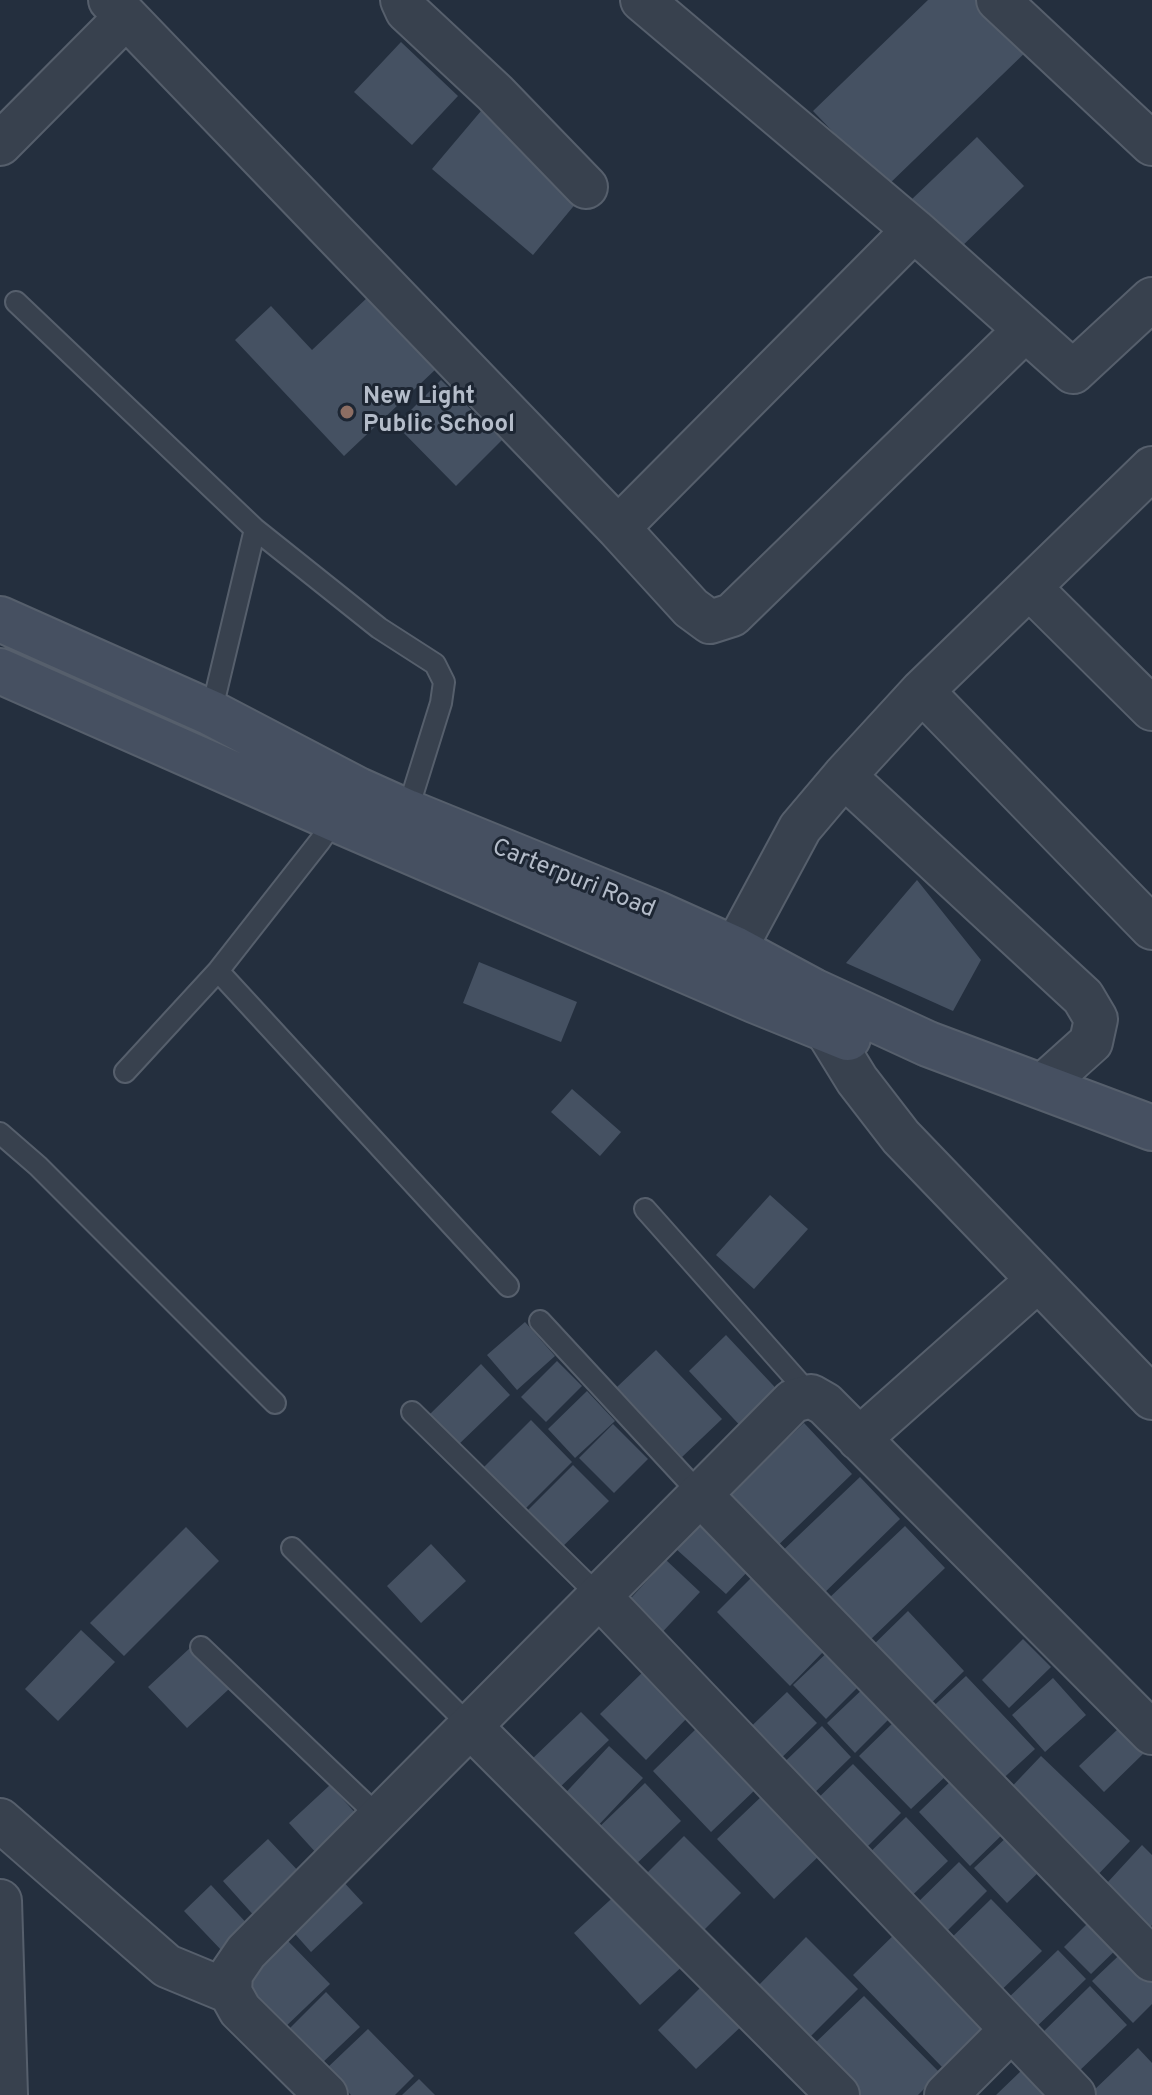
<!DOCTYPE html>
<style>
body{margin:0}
canvas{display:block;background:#242f3e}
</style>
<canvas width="1152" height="2095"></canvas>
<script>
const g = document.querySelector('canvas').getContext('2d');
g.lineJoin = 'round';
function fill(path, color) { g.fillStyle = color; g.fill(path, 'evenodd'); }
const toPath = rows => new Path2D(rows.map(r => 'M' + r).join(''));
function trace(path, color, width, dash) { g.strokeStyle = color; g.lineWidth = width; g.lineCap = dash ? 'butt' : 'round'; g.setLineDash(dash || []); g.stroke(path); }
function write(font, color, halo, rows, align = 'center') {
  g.font = font + ' Overpass,sans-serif'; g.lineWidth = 6; g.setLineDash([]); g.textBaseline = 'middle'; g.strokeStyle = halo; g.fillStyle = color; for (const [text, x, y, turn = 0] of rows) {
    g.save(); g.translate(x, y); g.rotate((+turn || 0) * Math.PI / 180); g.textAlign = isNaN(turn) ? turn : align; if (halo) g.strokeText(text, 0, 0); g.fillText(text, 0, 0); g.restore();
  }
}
const building = toPath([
 [928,0,985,0,1031,47,886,187,813,111],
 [401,42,458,96,412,145,354,92],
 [481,111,582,196,533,255,432,169],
 [977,137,1024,186,957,251,910,201],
 [369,296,437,368,344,456,235,340,271,306,312,350],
 [441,380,502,440,456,486,396,425],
 [917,880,981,960,953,1011,846,963],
 [479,962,577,1002,561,1042,463,1003],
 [572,1089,621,1132,600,1156,551,1112],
 [770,1195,808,1229,754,1289,716,1255],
 [525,1322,555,1356,517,1390,487,1355],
 [726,1335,785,1398,747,1433,689,1371],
 [656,1350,722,1419,682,1457,617,1387],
 [557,1361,582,1386,546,1422,521,1397],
 [481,1364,510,1395,458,1445,429,1415],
 [587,1391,615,1421,575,1458,548,1429],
 [531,1420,572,1462,523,1511,481,1470],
 [804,1423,852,1474,770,1553,721,1502],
 [613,1424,648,1459,614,1493,579,1458],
 [573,1465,609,1501,556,1553,521,1517],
 [860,1477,900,1519,817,1600,776,1557],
 [701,1520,752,1567,726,1594,675,1548],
 [905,1526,945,1568,868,1642,827,1600],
 [186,1527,219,1561,124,1656,90,1623],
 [431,1544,466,1581,421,1623,387,1586],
 [666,1560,700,1592,655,1640,621,1609],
 [754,1575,827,1648,790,1686,717,1612],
 [908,1611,964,1671,922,1712,865,1653],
 [81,1630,115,1662,58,1721,25,1689],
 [1023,1639,1051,1667,1009,1708,982,1680],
 [834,1646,866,1679,826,1719,793,1685],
 [190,1648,229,1689,187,1728,148,1687],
 [644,1671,689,1716,646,1760,600,1714],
 [966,1676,1035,1749,995,1786,925,1714],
 [1053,1678,1086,1715,1045,1752,1012,1715],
 [870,1682,898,1710,855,1753,827,1723],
 [787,1692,817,1723,768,1771,737,1740],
 [581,1712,609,1740,557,1790,530,1761],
 [897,1719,949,1773,911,1809,859,1756],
 [822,1726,851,1757,803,1804,773,1773],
 [698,1727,757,1788,711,1832,653,1771],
 [1118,1729,1143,1754,1104,1792,1079,1766],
 [609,1746,643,1778,592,1832,559,1800],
 [1041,1756,1130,1841,1090,1883,1001,1798],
 [853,1764,901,1813,853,1861,805,1811],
 [956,1776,1008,1829,970,1866,919,1812],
 [645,1783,681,1821,630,1870,594,1832],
 [330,1785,359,1817,318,1855,289,1823],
 [763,1795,820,1855,774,1899,717,1839],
 [906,1817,948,1861,898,1909,856,1866],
 [1010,1834,1043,1868,1007,1903,974,1868],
 [684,1836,741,1893,690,1944,633,1887],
 [268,1839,303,1876,257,1919,223,1881],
 [1142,1845,1152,1855,1152,1925,1141,1937,1096,1895],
 [959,1862,987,1891,938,1940,910,1910],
 [339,1877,363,1903,311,1952,288,1926],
 [211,1885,252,1929,225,1954,184,1911],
 [620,1891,686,1963,640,2005,574,1933],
 [991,1899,1042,1951,990,2001,940,1949],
 [1099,1912,1126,1940,1091,1974,1064,1947],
 [902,1927,991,2019,942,2067,853,1975],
 [806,1937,858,1989,807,2040,756,1988],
 [285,1938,330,1984,281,2031,237,1985],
 [1131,1944,1152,1966,1152,2004,1133,2023,1092,1981],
 [1058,1950,1086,1979,1030,2033,1002,2004],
 [708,1980,747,2021,696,2069,658,2030],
 [1090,1986,1127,2025,1076,2074,1039,2036],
 [326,1992,360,2027,321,2064,288,2030],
 [864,1996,940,2073,918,2095,859,2095,812,2046],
 [368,2029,414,2076,395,2095,351,2095,326,2069],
 [1138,2048,1152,2063,1152,2095,1093,2095,1091,2093],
 [1022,2070,1045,2095,996,2095],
 [419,2079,435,2095,402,2095]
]);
const lane = toPath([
 [16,302,255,529,379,628,435,664,444,682,441,703,407,812],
 [211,713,255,529],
 [218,971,508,1286],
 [125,1072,218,971,320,841,335,819],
 [0,1133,38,1166,275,1403],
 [645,1209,811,1396],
 [540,1321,700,1494],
 [412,1412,599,1596],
 [292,1548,470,1726],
 [201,1647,379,1817]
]);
const street = toPath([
 [110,0,618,528,691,608,710,622,732,615,1025,330],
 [402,0,407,11,495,93,586,187],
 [642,0,914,230,1073,372,1152,299],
 [998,0,1152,144],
 [0,144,126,17],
 [618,528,914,230],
 [1030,588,1152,709],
 [922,691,1152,928],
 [844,776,1083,997,1096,1019,1091,1042,1042,1086],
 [735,949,800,828,844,776,922,691,1152,468],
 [825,1028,857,1080,901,1137,1152,1398],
 [859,1439,1038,1280],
 [700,1494,1152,1960],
 [599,1596,1074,2095],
 [470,1726,838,2095],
 [0,1820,167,1966,230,1992],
 [0,1901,6,2095],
 [326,2095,240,2010,230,1992,231,1974,246,1952,793,1401,811,1396,825,1404,1152,1733],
 [946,2095,1011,2030]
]);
const secondary = toPath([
 [0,619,211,713,358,790,407,812,655,913,735,949,813,991,928,1044,1152,1128],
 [0,671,335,819,754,1000,848,1038]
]);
const markers = [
 [347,412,8,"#8d6e63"]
];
const poiNames = [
 ["New Light",363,398],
 ["Public School",363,426]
];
const streetNames = [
 ["Carterpuri Road",573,880,22]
];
fill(building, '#455162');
trace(lane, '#565f6c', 24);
trace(street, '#565f6c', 46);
trace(secondary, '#565f6c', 48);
trace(lane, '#38414e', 20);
trace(street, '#38414e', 42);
trace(secondary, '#465061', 44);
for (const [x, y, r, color] of markers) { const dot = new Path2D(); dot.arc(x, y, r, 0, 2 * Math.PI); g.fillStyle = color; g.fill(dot); trace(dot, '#1d2633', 3); }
write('bold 24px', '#b4bcc9', '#1d2633', poiNames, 'left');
write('24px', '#b4bcc9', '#1d2633', streetNames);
</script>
